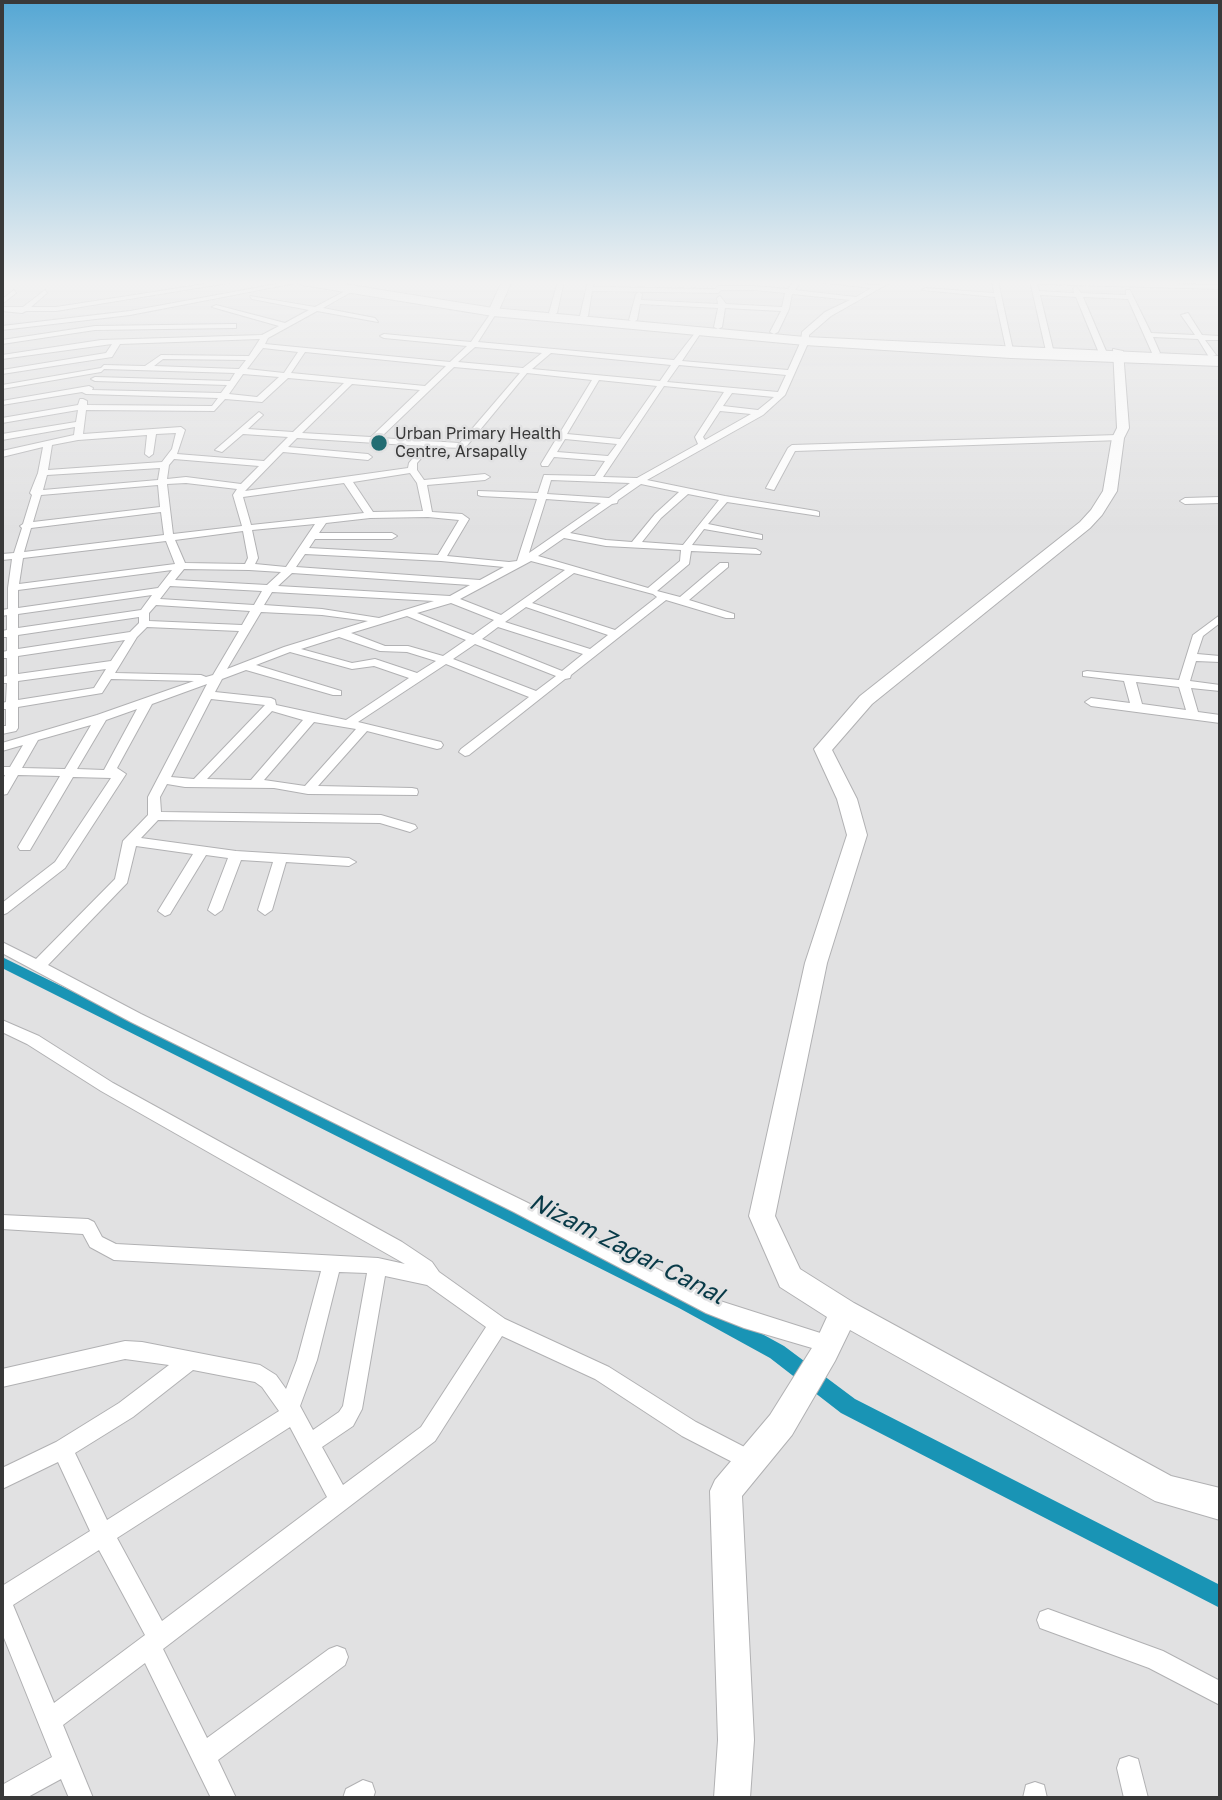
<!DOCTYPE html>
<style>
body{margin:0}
#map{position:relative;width:1222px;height:1800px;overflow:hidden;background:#e1e1e2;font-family:"Golos Text",sans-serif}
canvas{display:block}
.frame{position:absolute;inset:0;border:4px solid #393939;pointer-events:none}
</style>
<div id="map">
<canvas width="1222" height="1800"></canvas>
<div class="frame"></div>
</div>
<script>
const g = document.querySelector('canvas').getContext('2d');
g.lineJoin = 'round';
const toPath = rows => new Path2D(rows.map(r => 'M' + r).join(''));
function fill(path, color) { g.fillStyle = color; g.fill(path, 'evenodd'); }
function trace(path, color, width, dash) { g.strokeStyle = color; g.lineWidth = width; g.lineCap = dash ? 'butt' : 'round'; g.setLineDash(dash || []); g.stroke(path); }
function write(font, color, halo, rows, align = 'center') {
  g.font = font + ' "Golos Text",sans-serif'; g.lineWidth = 5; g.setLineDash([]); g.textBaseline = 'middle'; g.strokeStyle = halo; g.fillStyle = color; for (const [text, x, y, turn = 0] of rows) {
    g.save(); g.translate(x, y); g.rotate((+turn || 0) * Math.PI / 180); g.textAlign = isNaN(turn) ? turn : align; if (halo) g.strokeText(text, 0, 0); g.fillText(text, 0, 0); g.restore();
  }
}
const canal = toPath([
 [2,957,693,1296,784,1346,855,1399,1220,1585,1220,1608,841,1413,770,1358,679,1308,2,968,2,957]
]);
const street = toPath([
 [225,281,240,281,56,311,26,311,22,313,2,311,2,307,23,307,45,290,47,293,31,307,56,307,225,281],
 [293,281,306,281,130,315,2,330,2,326,130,311,293,281],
 [558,281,564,281,557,313,553,315,549,313,558,281],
 [588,281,594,281,593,287,715,289,718,286,754,286,788,289,795,281,801,281,795,290,856,297,871,288,810,281,878,285,885,281,893,281,831,316,809,335,809,341,785,395,763,415,647,480,725,496,816,511,819,512,819,516,727,502,708,524,762,535,762,539,704,529,692,545,756,549,761,552,760,554,691,551,689,564,657,591,680,597,720,563,728,563,728,567,689,600,734,614,734,618,726,618,666,600,571,675,570,678,565,679,469,755,465,756,459,752,461,749,529,697,446,664,358,722,441,742,443,745,441,748,437,749,367,731,318,786,412,788,417,789,418,792,417,795,308,794,274,788,185,787,167,784,160,797,161,812,381,815,415,825,417,828,410,832,380,823,158,820,141,838,236,851,349,858,356,862,349,866,286,862,272,910,265,915,258,910,273,862,241,860,222,910,215,915,208,910,228,858,206,855,170,914,165,916,158,911,193,854,136,846,127,883,48,965,141,1014,526,1202,720,1301,836,1338,839,1344,836,1350,829,1353,744,1328,706,1313,514,1212,131,1022,2,953,2,942,36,959,115,879,123,841,148,815,148,797,207,684,152,704,117,768,126,774,65,868,7,913,2,915,2,903,55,862,111,778,73,777,30,850,20,850,18,847,60,776,18,775,7,794,2,795,2,781,5,775,2,775,2,767,10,767,23,745,2,751,2,743,97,715,194,681,111,679,102,693,18,707,18,728,16,731,2,734,2,726,6,726,6,709,2,709,2,703,6,702,7,683,2,683,2,677,7,676,7,658,2,658,2,652,7,651,7,637,2,637,2,631,7,630,7,615,2,616,2,610,8,609,8,588,12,559,2,560,2,554,14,553,22,528,20,526,23,524,32,495,30,493,38,473,43,447,2,457,2,451,74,435,75,427,2,440,2,434,76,422,78,410,2,423,2,418,78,405,80,399,83,399,87,401,87,405,212,406,218,398,86,394,82,392,2,405,2,401,89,386,93,388,92,390,221,393,227,385,95,381,91,379,95,377,230,381,235,373,104,369,101,372,2,389,2,385,101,368,104,365,145,366,161,355,249,356,260,339,120,344,112,357,2,374,2,370,106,353,112,344,2,359,2,355,101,340,262,335,279,326,212,307,216,305,285,323,309,310,252,299,250,296,315,307,351,288,353,291,323,308,375,318,378,322,317,311,268,338,265,344,450,362,467,346,384,338,380,336,384,334,471,342,493,310,497,312,478,342,674,360,698,329,702,331,682,361,788,370,801,341,802,332,825,312,850,300,792,294,789,309,778,332,774,334,770,332,781,311,725,308,722,327,718,329,714,327,718,308,640,304,637,320,633,322,629,320,636,294,639,292,642,294,641,300,718,304,717,298,720,296,726,304,782,307,785,293,754,290,721,290,718,293,592,291,588,316,584,318,580,316,588,281],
 [475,347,542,353,523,368,458,362,475,347],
 [263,348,298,352,284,373,247,369,263,348],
 [305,352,446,366,425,386,291,373,305,352],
 [551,353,671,365,660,381,532,369,551,353],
 [163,359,246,360,239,369,154,366,163,359],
 [679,365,786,375,778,392,667,382,679,365],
 [454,367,520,373,460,443,380,438,454,367],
 [527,373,592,380,541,464,542,466,548,466,554,457,605,461,595,476,544,475,538,493,478,491,478,495,481,496,537,499,517,561,509,562,447,556,469,519,462,514,432,512,427,485,485,480,490,477,485,474,424,480,417,470,417,463,431,447,465,448,527,373],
 [243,374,279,377,257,397,229,394,243,374],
 [288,378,344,383,293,432,248,429,263,415,259,412,215,450,222,452,243,434,288,437,264,461,177,454,185,430,181,427,83,434,86,410,214,411,225,399,262,402,288,378],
 [599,380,657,386,620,439,567,434,599,380],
 [352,384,420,390,371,437,302,433,352,384],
 [664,386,724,392,695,437,698,444,637,478,603,477,664,386],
 [732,393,774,397,758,410,723,406,732,393],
 [720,411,751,414,705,440,703,437,720,411],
 [176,433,172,449,162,462,48,470,52,445,78,440,147,435,145,454,149,457,153,454,156,434,176,433],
 [297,438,423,446,409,463,408,468,245,491,283,452,368,460,372,457,368,454,288,447,297,438],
 [565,439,617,444,608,456,557,452,565,439],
 [174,459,259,466,241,484,186,477,167,479,169,465,174,459],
 [160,468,158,480,43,490,47,475,160,468],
 [410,473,417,483,423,511,373,512,353,482,410,473],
 [551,480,630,483,609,498,547,494,551,480],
 [186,483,237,489,233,495,242,526,173,534,167,484,186,483],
 [344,483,364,513,251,525,243,497,344,483],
 [641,484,679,492,655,514,632,542,606,540,570,533,612,504,617,503,618,500,641,484],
 [158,485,160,507,33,522,41,495,158,485],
 [688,494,719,500,683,545,642,542,661,518,688,494],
 [546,499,601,503,529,553,546,499],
 [161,512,164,535,24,552,31,528,161,512],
 [428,517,459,520,438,555,309,548,315,539,392,539,397,536,392,533,319,533,326,523,370,518,428,517],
 [315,524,286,567,255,564,258,558,252,530,315,524],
 [243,531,248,558,245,564,185,563,175,540,243,531],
 [564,538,606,546,681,550,680,561,648,588,538,556,564,538],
 [166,541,175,564,19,584,23,558,166,541],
 [305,554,441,561,504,567,480,580,296,567,305,554],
 [531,561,565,570,501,615,460,599,531,561],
 [184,569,249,570,281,572,267,585,175,580,184,569],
 [172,570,158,588,18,608,18,590,172,570],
 [292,573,470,585,450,596,278,586,292,573],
 [574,573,653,594,657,597,615,630,532,603,574,573],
 [170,586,262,591,254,605,160,599,170,586],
 [272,592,434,601,379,618,322,609,264,605,272,592],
 [152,595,141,610,18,628,18,614,152,595],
 [451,603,494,620,473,635,417,613,451,603],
 [156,605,250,611,242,625,149,621,149,613,156,605],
 [526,607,608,635,590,649,505,622,526,607],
 [261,612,322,615,368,621,284,647,227,669,261,612],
 [407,616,466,640,443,656,408,646,385,646,351,633,407,616],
 [139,617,139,623,130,632,18,649,18,635,139,617],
 [147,627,239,631,213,675,206,677,201,675,115,673,137,637,147,627],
 [498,627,583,654,562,671,482,639,498,627],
 [339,637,380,651,407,652,436,661,417,673,375,659,352,663,301,649,339,637],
 [125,640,111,661,18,674,18,656,125,640],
 [475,644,556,676,536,691,453,659,475,644],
 [290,652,352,669,374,666,409,678,346,720,276,705,275,700,271,698,215,692,222,679,246,670,333,695,341,695,341,691,256,665,290,652],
 [106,669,94,688,18,700,18,681,106,669],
 [211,699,265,705,194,779,171,777,211,699],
 [137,709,104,770,77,769,106,720,137,709],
 [272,711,303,720,251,780,207,779,272,711],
 [314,722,356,729,305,786,264,780,314,722],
 [91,725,65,769,22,768,38,740,91,725],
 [992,281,998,281,1013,350,1006,348,995,297,922,290,925,288,994,293,992,281],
 [1030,281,1220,285,1220,289,1037,284,1039,291,1074,293,1073,288,1076,286,1081,293,1126,295,1126,290,1130,290,1151,333,1195,335,1181,315,1188,313,1202,335,1220,336,1220,340,1205,340,1216,355,1209,357,1198,339,1153,337,1160,353,1153,355,1128,299,1083,297,1106,351,1099,353,1076,297,1040,295,1053,349,1046,351,1030,281],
 [14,290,16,293,2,304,2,299,14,290],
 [233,324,236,324,236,328,95,330,2,344,2,340,95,326,233,324],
 [1118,435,1122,438,1121,440,795,451,774,490,766,488,788,448,792,445,1118,435],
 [1220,497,1220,503,1185,504,1180,501,1185,498,1220,497],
 [1220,615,1220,623,1203,636,1197,654,1220,656,1220,662,1196,661,1190,681,1220,685,1220,691,1191,688,1198,712,1220,715,1220,723,1091,706,1085,702,1091,698,1130,703,1124,681,1083,676,1083,672,1087,671,1179,680,1193,635,1220,615],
 [1136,682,1179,687,1186,710,1142,704,1136,682],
 [2,1020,39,1036,113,1083,402,1242,432,1262,439,1272,505,1319,609,1367,696,1422,758,1454,761,1461,758,1468,751,1471,744,1468,682,1436,595,1379,502,1336,435,1441,163,1649,207,1738,329,1649,337,1646,345,1649,348,1657,345,1665,218,1760,236,1798,211,1798,145,1663,63,1725,93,1798,69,1798,61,1779,26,1798,2,1798,2,1785,52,1757,2,1633,2,1586,90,1531,58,1462,2,1489,2,1468,56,1442,119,1403,169,1365,125,1359,2,1387,2,1369,125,1341,142,1342,260,1365,276,1375,286,1389,297,1360,321,1271,114,1260,90,1247,83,1234,2,1229,2,1215,88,1219,94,1222,102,1237,116,1244,378,1258,405,1264,101,1091,27,1044,2,1032,2,1020],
 [339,1272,367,1273,343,1406,339,1412,313,1430,300,1406,317,1360,339,1272],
 [385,1276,427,1285,486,1327,421,1427,343,1485,322,1447,353,1426,362,1409,385,1276],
 [193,1370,255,1382,262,1387,279,1411,107,1520,75,1453,133,1417,193,1370],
 [290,1427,327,1497,162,1621,117,1538,290,1427],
 [99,1550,145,1635,54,1703,13,1605,99,1550],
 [1048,1609,1163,1651,1220,1681,1220,1705,1149,1668,1040,1628,1037,1620,1040,1612,1048,1609],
 [1129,1756,1138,1759,1148,1798,1124,1798,1117,1768,1120,1759,1129,1756],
 [363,1780,372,1783,375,1792,373,1798,343,1798,346,1789,363,1780],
 [1035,1782,1044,1785,1047,1798,1023,1798,1026,1785,1035,1782]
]);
const secondary = toPath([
 [502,281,512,281,498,312,489,314,488,312,502,281],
 [1113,349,1123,351,1129,428,1124,438,1117,491,1102,515,1090,528,872,704,832,750,857,799,867,835,827,963,775,1216,800,1269,854,1303,1171,1476,1220,1488,1220,1520,1155,1501,850,1330,835,1361,792,1435,742,1496,754,1740,750,1798,714,1798,718,1740,710,1491,715,1480,770,1415,815,1343,827,1317,780,1287,749,1216,805,963,847,835,837,799,814,749,860,696,1080,522,1091,510,1103,491,1112,438,1117,428,1113,349]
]);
const highway = toPath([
 [295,281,326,281,493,308,805,337,1220,356,1220,366,1011,358,805,345,493,316,302,285,295,281]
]);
const markers = [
 [379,443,9,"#226d73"]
];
const farPoinames = [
 ["Urban Primary Health",395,434],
 ["Centre, Arsapally",395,452]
];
const nearWaternames = [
 ["Nizam Zagar Canal",627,1249,27]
];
fill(canal, '#1994b5');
trace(street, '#b1b1b3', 2);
trace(secondary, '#b1b1b3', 2);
trace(highway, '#b1b1b3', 2);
fill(street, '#fff');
fill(secondary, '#fff');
fill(highway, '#fff');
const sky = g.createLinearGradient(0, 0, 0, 533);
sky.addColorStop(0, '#55a7d4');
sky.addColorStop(0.53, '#f2f2f2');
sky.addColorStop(1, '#f2f2f200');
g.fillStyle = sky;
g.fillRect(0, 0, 1222, 533);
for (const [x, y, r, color] of markers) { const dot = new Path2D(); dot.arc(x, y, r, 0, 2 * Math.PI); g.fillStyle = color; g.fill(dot); trace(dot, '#e1e1e2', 2.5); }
write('16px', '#393939', '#e1e1e2', farPoinames, 'left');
write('italic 24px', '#083a48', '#e1e1e2', nearWaternames);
</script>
